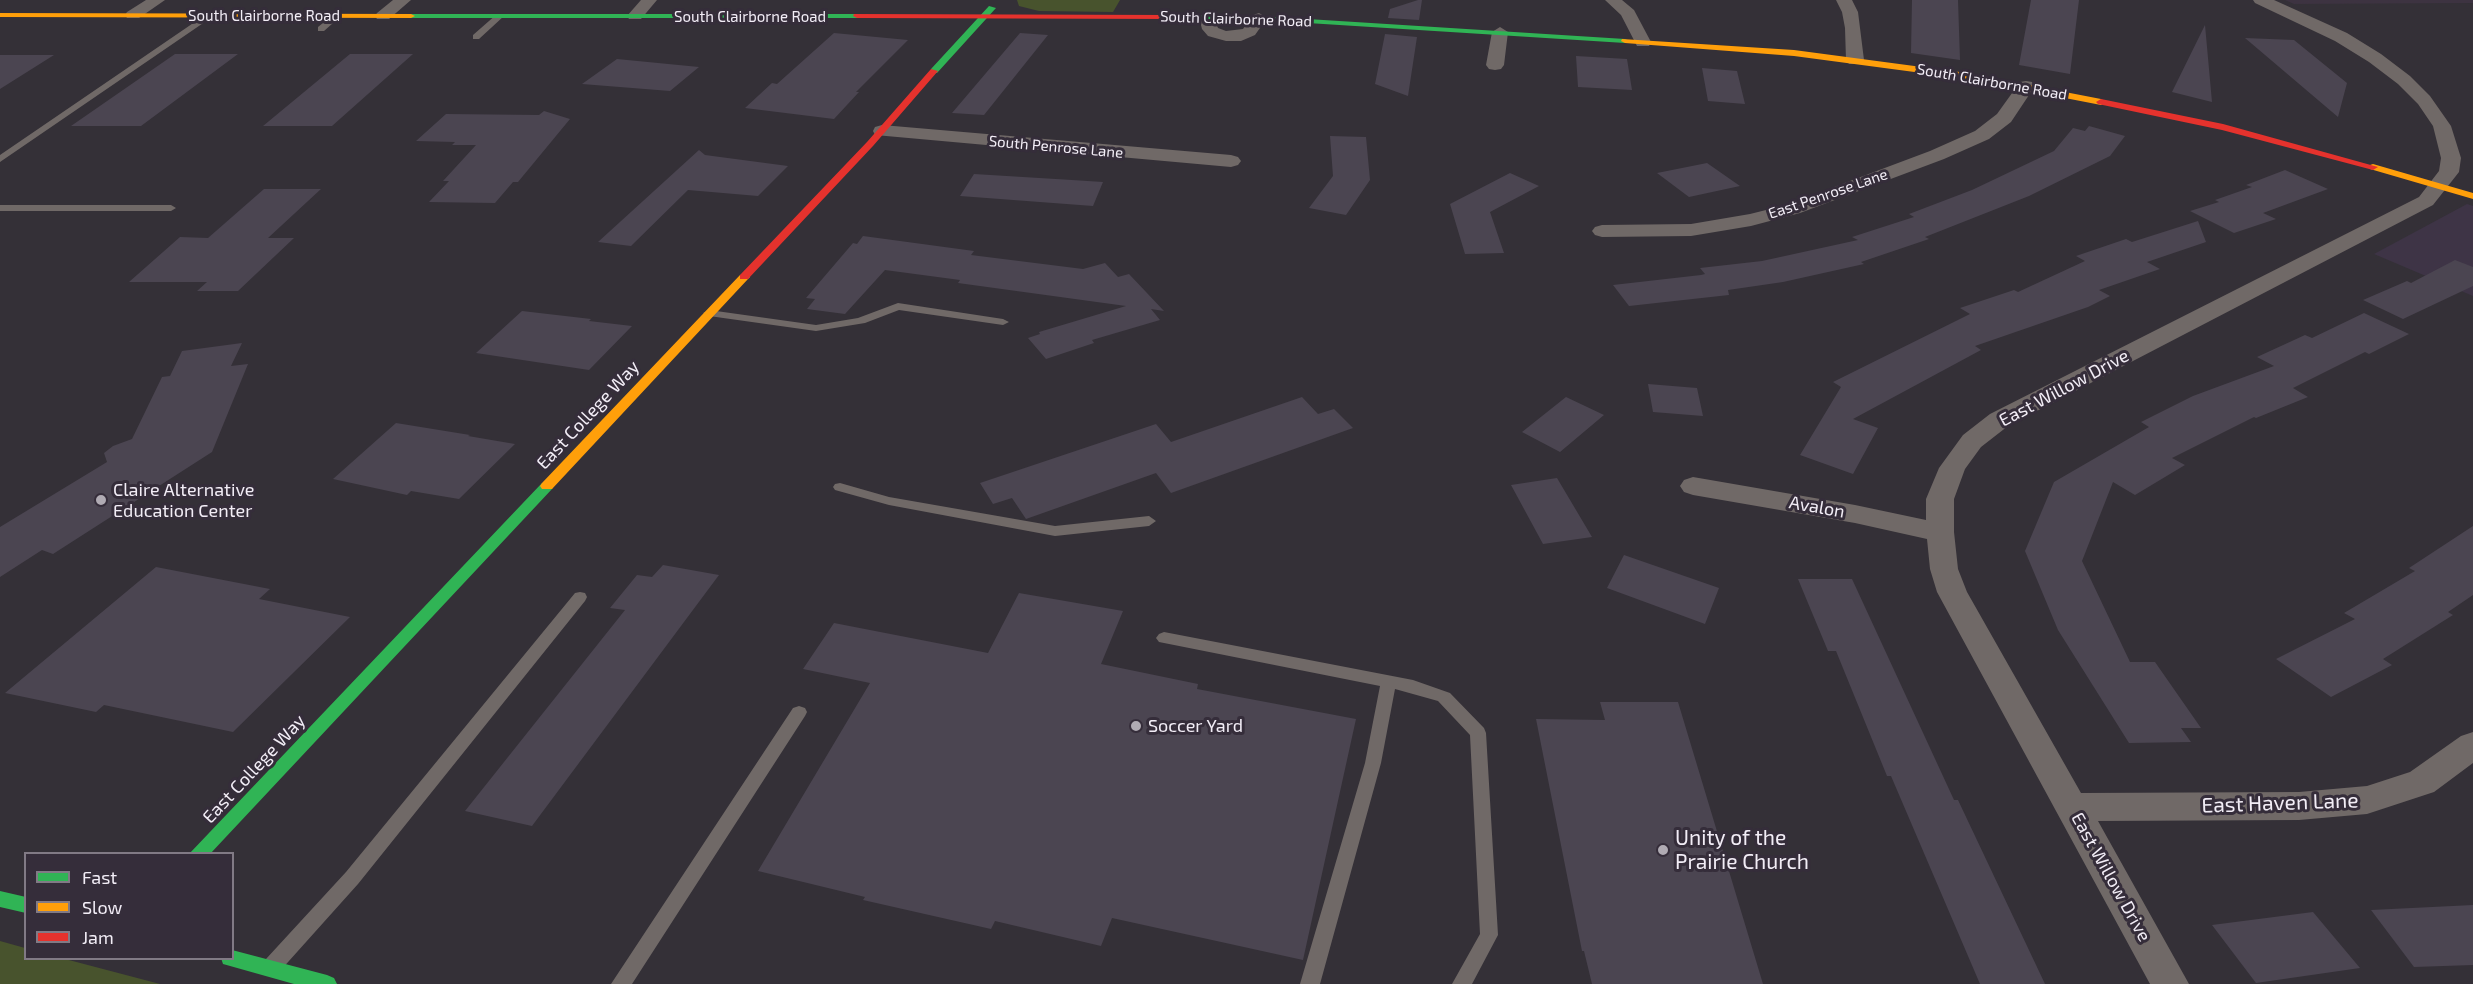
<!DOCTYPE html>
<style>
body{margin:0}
#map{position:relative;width:2473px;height:984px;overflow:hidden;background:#343037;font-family:"Exo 2",sans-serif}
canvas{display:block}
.legend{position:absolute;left:24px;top:852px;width:210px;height:108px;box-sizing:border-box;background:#352d3a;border:2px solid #817a85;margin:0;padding:8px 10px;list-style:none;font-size:18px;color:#f2edf6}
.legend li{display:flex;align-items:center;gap:12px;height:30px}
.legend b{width:30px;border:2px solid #817a85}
</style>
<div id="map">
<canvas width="2473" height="984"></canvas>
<ul class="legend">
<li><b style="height:8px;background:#30b455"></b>Fast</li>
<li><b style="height:8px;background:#ff9f0a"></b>Slow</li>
<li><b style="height:8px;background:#e5322d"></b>Jam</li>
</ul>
</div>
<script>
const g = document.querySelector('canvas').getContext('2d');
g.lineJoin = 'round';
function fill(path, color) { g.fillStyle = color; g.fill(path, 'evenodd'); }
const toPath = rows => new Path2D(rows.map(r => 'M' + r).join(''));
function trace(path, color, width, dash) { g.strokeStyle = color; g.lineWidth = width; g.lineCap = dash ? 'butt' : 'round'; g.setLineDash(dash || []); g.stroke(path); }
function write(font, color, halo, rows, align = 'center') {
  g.font = font + ' "Exo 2",sans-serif'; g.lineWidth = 6; g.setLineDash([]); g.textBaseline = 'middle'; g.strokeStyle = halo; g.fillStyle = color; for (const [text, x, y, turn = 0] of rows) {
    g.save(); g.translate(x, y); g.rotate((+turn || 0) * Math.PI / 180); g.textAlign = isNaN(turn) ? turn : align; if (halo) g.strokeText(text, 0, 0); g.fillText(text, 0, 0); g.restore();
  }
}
const built = toPath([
 [2467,204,2473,206,2473,296,2374,254]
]);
const education = toPath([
 [2285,0,2473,0,2473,3,2294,4]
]);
const green = toPath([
 [1017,0,1120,0,1113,12,1039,11,1019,6],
 [0,941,25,948,26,958,65,959,160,984,0,984]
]);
const building = toPath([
 [1418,0,1422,0,1419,20,1388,18,1390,9],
 [1912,0,1958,0,1960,60,1911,53],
 [2031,0,2079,0,2070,74,2019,65],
 [2205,25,2212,102,2172,92],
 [834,33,908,40,856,92,859,92,834,119,745,108,772,83,777,84],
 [1020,33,1048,35,984,115,952,113],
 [1385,34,1417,37,1408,96,1375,84],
 [2245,38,2294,40,2347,83,2338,117],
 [175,54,238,54,141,126,71,126],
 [350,54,413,54,332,126,263,126],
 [0,55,54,55,0,89],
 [1576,56,1627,59,1632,90,1578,87],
 [617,59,699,67,670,91,582,84],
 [1702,68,1737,71,1745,104,1708,101],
 [544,111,570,119,518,182,513,182,495,203,429,202,449,181,443,181,476,145,452,145,455,142,416,141,446,114,539,115],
 [2089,126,2125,136,2110,156,2029,196,1925,237,1929,239,1861,262,1864,264,1783,282,1728,290,1729,295,1629,306,1613,285,1701,275,1705,274,1700,268,1762,261,1858,240,1852,237,1914,217,1909,214,1972,190,2054,151,2073,128,2085,131],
 [1330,136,1366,137,1370,180,1346,215,1309,208,1333,176],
 [699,150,705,155,788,166,758,196,688,190,631,246,598,242],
 [1707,163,1740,186,1689,197,1657,173],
 [2285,170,2328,189,2263,213,2276,219,2234,233,2190,211,2219,202,2215,200,2252,187,2246,185],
 [1510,173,1539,186,1490,212,1504,253,1465,254,1450,204],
 [974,174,1072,180,1103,182,1093,206,960,196],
 [264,189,321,189,268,238,294,238,238,291,197,291,207,282,129,282,180,237,208,238],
 [2198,221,2206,242,2147,262,2160,269,2099,290,2110,296,2088,307,1975,346,1981,350,1853,419,1878,428,1853,474,1800,455,1841,387,1833,382,1970,314,1960,308,2014,290,2018,292,2085,261,2076,256,2126,239,2132,242],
 [863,236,974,251,971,255,1083,269,1105,263,1118,277,1129,274,1164,311,1151,309,1160,320,1092,340,1094,343,1046,359,1028,338,1040,334,1039,332,1126,306,958,283,960,280,885,270,845,314,807,309,815,299,806,298,853,243,857,244],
 [2455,260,2473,267,2473,286,2403,319,2363,300,2407,281,2411,283],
 [522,311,591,319,589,321,632,326,589,370,476,353],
 [2364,313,2409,334,2369,354,2365,352,2293,388,2308,397,2256,418,2254,417,2172,458,2185,465,2135,495,2113,482,2082,561,2130,662,2155,662,2201,728,2181,728,2191,742,2129,743,2058,630,2025,551,2054,482,2149,427,2141,422,2193,396,2274,366,2257,357,2305,335,2312,338],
 [242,343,231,366,248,364,212,452,53,554,42,550,0,577,0,527,107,462,104,453,113,446,132,439,162,377,170,376,182,351],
 [1648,384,1697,388,1703,416,1653,412],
 [1302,397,1318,414,1334,409,1353,428,1171,493,1156,473,1026,519,1012,498,993,504,980,483,1156,424,1171,442],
 [1566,397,1604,415,1560,452,1522,432],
 [396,423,470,435,468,436,515,444,459,499,411,491,407,495,333,479],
 [1557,478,1592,537,1543,544,1511,485],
 [2473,526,2473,595,2448,612,2453,615,2383,659,2392,665,2331,697,2276,659,2355,619,2344,613,2415,571,2409,568],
 [1624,555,1719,588,1705,624,1607,588],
 [663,565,719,575,532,826,465,811,625,610,610,608,637,575,652,577],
 [156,567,270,589,259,599,350,617,233,732,104,705,96,712,5,693],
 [1798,579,1852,579,1954,800,1958,800,2045,984,1980,984,1891,776,1887,776,1836,651,1828,651],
 [1019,593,1123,611,1101,664,1198,684,1197,689,1356,719,1303,960,1112,918,1101,946,995,921,991,929,863,900,865,897,758,871,870,683,803,669,834,623,988,653],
 [1600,702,1678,702,1763,984,1592,984,1584,951,1582,951,1536,719,1605,720],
 [2473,905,2473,965,2414,967,2371,910],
 [2313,912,2360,968,2256,983,2212,925]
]);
const lane = toPath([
 [208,13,215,15,0,162,0,155,208,13],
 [334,14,341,16,324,31,318,31,318,27,334,14],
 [497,14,504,16,479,39,473,39,473,35,497,14],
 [0,205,171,205,176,208,171,211,0,211,0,205],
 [898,303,1003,319,1009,322,1003,325,899,310,865,323,816,331,709,316,703,313,709,310,816,325,858,318,898,303],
 [840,483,889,497,1055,526,1149,516,1156,521,1149,526,1055,536,889,505,835,490,833,487,835,484,840,483],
 [580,592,585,593,587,597,585,601,358,884,280,971,273,974,266,971,264,965,266,959,346,872,575,593,580,592],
 [1164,632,1413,680,1450,693,1484,728,1486,733,1498,935,1472,984,1452,984,1480,934,1470,735,1438,701,1395,689,1381,763,1320,984,1300,984,1365,763,1380,686,1159,642,1156,638,1159,634,1164,632],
 [799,706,805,708,807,712,805,716,632,984,611,984,793,708,799,706]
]);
const street = toPath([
 [146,0,165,0,139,18,127,18,125,15,127,12,146,0],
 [393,0,411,0,389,19,377,19,375,16,377,13,393,0],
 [641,0,657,0,641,19,629,19,627,16,641,0],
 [1605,0,1622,0,1634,10,1651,42,1649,46,1637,46,1621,15,1605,0],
 [1836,0,1852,0,1858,12,1864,60,1861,64,1849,64,1846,60,1845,28,1842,12,1836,0],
 [2253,0,2274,0,2347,33,2381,54,2410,76,2430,96,2451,126,2461,158,2459,172,2433,205,2008,426,1981,447,1965,469,1954,499,1954,532,1958,569,1967,592,2081,793,2299,792,2367,786,2410,772,2461,736,2473,732,2473,763,2434,792,2367,814,2299,820,2098,821,2189,984,2150,984,1937,592,1930,569,1927,539,1855,523,1693,495,1684,492,1680,486,1684,480,1693,477,1855,505,1926,520,1926,499,1939,468,1963,435,1990,414,2419,197,2439,171,2441,158,2433,126,2418,104,2398,84,2369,62,2335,41,2255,3,2253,0],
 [1207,12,1213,14,1218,28,1226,31,1243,29,1253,15,1259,13,1267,18,1255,35,1241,41,1226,41,1208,36,1202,29,1199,17,1207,12],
 [1500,27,1508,32,1504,65,1501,69,1495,70,1489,69,1486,65,1492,32,1500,27],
 [2026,81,2032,82,2035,86,2011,122,1989,139,1944,159,1800,213,1751,226,1691,236,1602,237,1595,235,1592,231,1595,227,1602,225,1691,224,1750,214,1786,205,1930,151,1975,131,1997,114,2020,82,2026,81],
 [882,125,1231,155,1238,157,1241,161,1238,165,1231,167,875,135,873,131,875,127,882,125]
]);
const fast = toPath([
 [989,6,996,8,937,73,931,73,931,69,989,6],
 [408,14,857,14,861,16,857,18,411,18,407,16,408,14],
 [1167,15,1244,15,1625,39,1629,41,1625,43,1244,19,1170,19,1166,17,1167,15],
 [547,482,554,486,552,489,210,854,189,854,542,483,547,482],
 [0,891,26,897,26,913,0,907,0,891],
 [232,950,327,975,334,978,337,984,294,984,223,964,221,958,232,958,232,950]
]);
const slow = toPath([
 [0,13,411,14,415,16,411,18,0,17,0,13],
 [1622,39,1794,50,1967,73,2101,99,2106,102,2101,105,1967,79,1794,56,1625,43,1621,41,1622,39],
 [2373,164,2473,193,2473,199,2370,169,2370,165,2373,164],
 [744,274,750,277,748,279,552,489,542,489,540,486,542,483,740,275,744,274]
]);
const jam = toPath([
 [854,14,1170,15,1174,17,1170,19,857,18,853,16,854,14],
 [931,69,938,71,873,146,748,279,740,279,740,275,867,142,931,69],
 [2101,99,2223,124,2378,167,2373,170,2222,130,2098,104,2096,102,2101,99]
]);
const markers = [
 [101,500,6,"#b0abb3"],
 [1136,726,6,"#b0abb3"],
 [1663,850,6,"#b0abb3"]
];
const farStreetnames = [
 ["South Clairborne Road",264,16],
 ["South Clairborne Road",750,17],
 ["South Clairborne Road",1236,19,2],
 ["South Clairborne Road",1992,82,10],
 ["South Penrose Lane",1056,147,5],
 ["East Penrose Lane",1828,194,-19]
];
const streetNames = [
 ["East Willow Drive",2064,388,-28],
 ["East College Way",588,415,-47],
 ["Avalon",1817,507,10],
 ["East College Way",254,769,-47],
 ["East Willow Drive",2111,877,61]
];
const poiNames = [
 ["Claire Alternative",113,490],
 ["Education Center",113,511],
 ["Soccer Yard",1148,726]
];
const nearStreetnames = [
 ["East Haven Lane",2280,803,-2]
];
const nearPoinames = [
 ["Unity of the",1675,838],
 ["Prairie Church",1675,862]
];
fill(built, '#3e3446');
fill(education, '#3d3341');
fill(green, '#48532d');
fill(building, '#4b4551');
fill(lane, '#706967');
fill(street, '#706967');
fill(fast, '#30b455');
fill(slow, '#ff9f0a');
fill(jam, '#e5322d');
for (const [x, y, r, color] of markers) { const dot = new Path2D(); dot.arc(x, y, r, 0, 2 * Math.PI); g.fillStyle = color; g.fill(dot); trace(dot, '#352d3a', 2); }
write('15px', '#f2edf6', '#352d3a', farStreetnames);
write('18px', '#f2edf6', '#352d3a', streetNames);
write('18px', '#f2edf6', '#352d3a', poiNames, 'left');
write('21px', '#f2edf6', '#352d3a', nearStreetnames);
write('21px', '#f2edf6', '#352d3a', nearPoinames, 'left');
</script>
